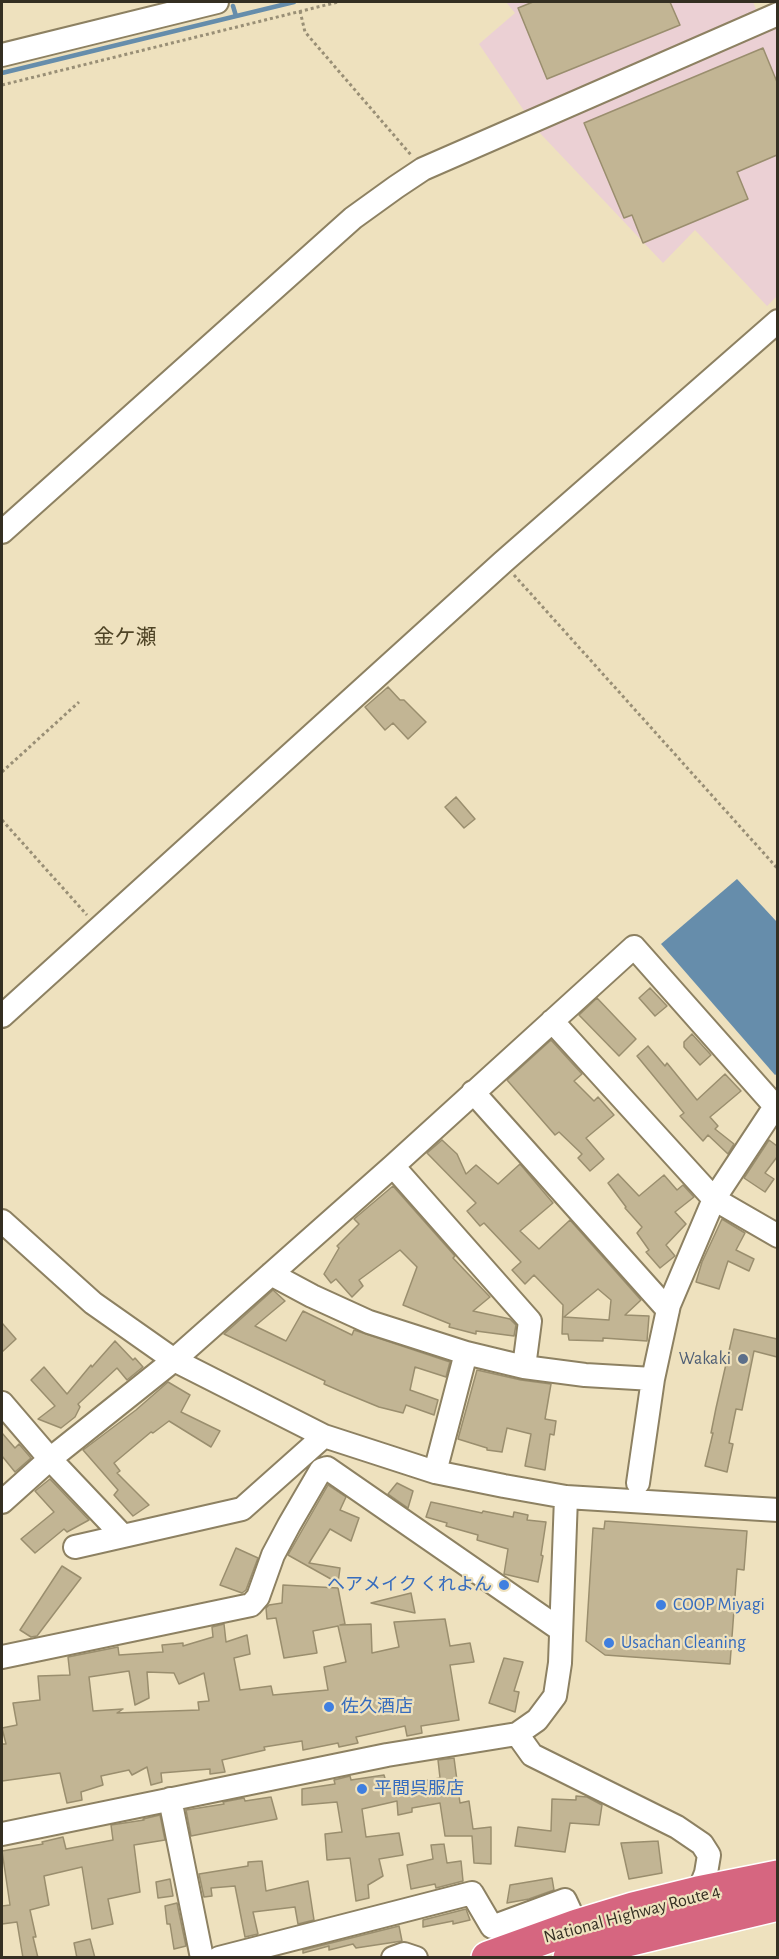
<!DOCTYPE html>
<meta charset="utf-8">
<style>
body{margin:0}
#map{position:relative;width:779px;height:1959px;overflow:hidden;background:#eee1be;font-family:"Alegreya Sans",sans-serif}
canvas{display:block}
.frame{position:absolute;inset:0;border:3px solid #342f22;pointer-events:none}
</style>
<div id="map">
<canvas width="779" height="1959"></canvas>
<div class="frame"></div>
</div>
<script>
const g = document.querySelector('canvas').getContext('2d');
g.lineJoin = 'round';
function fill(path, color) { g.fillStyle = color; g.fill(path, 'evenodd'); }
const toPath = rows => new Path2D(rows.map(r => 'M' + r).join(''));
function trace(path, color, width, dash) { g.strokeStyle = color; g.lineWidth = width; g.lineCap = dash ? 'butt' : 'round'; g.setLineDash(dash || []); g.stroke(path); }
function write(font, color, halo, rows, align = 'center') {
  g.font = font + ' "Alegreya Sans","Noto Sans JP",sans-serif'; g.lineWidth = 4.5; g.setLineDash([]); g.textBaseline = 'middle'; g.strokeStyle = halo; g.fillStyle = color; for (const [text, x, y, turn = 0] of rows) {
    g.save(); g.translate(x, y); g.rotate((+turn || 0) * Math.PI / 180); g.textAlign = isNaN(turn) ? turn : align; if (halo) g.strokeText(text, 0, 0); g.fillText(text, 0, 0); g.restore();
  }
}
const industrial = toPath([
 [506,2,753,2,764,28,777,26,777,296,767,306,695,230,663,263,537,130,479,44,515,13]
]);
const water = toPath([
 [737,879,777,922,778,1073,775,1075,661,944]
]);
const stream = toPath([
 [233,6,236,16],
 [2,73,294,2]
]);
const building = toPath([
 [533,2,670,2,680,25,547,79,518,8,533,2],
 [763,48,777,82,777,155,737,172,748,199,643,243,632,215,624,218,584,123,763,48],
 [388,687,400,700,404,700,426,722,408,739,393,723,385,730,365,707,388,687],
 [456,797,475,819,464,828,445,807,456,797],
 [650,988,667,1006,655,1016,639,998,650,988],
 [597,998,636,1039,619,1056,579,1015,597,998],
 [692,1034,711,1055,700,1065,684,1047,684,1042,692,1034],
 [551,1040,582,1074,574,1081,594,1101,598,1097,614,1115,586,1138,604,1159,590,1171,578,1158,582,1154,559,1132,555,1135,507,1080,551,1040],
 [648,1046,665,1066,667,1063,697,1100,725,1074,741,1091,710,1117,718,1126,715,1129,734,1144,728,1154,708,1135,703,1141,680,1116,684,1113,637,1056,648,1046],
 [442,1140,457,1154,466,1174,476,1165,498,1184,520,1164,553,1203,520,1231,539,1249,570,1220,641,1300,625,1315,649,1316,647,1341,603,1338,603,1341,569,1340,568,1334,562,1334,563,1305,534,1275,525,1284,512,1270,521,1262,484,1223,480,1226,467,1211,476,1203,427,1153,442,1140],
 [598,1289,611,1300,609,1320,564,1317,598,1289],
 [769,1140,777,1146,777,1157,765,1173,774,1179,765,1192,744,1178,769,1140],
 [618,1174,639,1196,664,1175,677,1190,683,1185,694,1197,675,1212,686,1224,666,1245,675,1256,660,1268,646,1252,649,1250,637,1233,642,1227,625,1208,626,1207,608,1183,618,1174],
 [393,1186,455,1256,453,1258,490,1297,473,1311,510,1319,516,1325,514,1336,476,1331,476,1334,449,1327,450,1324,403,1305,417,1267,400,1250,359,1280,363,1286,352,1297,336,1279,331,1283,324,1274,339,1248,337,1246,359,1224,354,1219,393,1186],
 [722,1219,745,1233,736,1250,754,1259,749,1271,728,1261,719,1289,696,1282,702,1262,722,1219],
 [273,1290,285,1301,255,1326,286,1341,303,1311,352,1335,354,1330,450,1362,446,1377,415,1367,410,1390,438,1400,434,1415,406,1405,403,1413,379,1407,340,1391,324,1384,325,1381,224,1334,273,1290],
 [2,1323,16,1339,2,1352,2,1323],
 [734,1329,777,1339,777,1357,754,1351,742,1410,736,1409,729,1443,733,1444,727,1472,705,1466,713,1433,711,1433,716,1408,734,1329],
 [115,1341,133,1360,135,1358,143,1367,127,1380,117,1368,78,1404,80,1407,75,1417,61,1428,38,1419,55,1406,31,1380,44,1367,67,1394,91,1365,92,1367,115,1341],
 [477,1370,521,1380,551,1384,545,1419,556,1421,554,1435,550,1434,545,1470,525,1466,531,1434,507,1428,502,1452,487,1450,487,1448,458,1439,477,1370],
 [168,1382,190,1395,181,1412,220,1431,211,1447,169,1421,153,1433,151,1432,114,1463,120,1471,117,1473,149,1505,133,1516,114,1495,118,1490,83,1450,136,1410,168,1382],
 [2,1433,15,1448,19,1444,31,1458,15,1472,2,1456,2,1433],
 [50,1479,89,1520,67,1532,64,1529,35,1553,21,1539,54,1512,35,1491,50,1479],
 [397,1483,413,1491,408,1508,388,1494,397,1483],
 [328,1485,346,1497,340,1510,359,1518,351,1541,330,1529,309,1563,340,1568,338,1583,288,1555,328,1485],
 [431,1502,482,1513,483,1511,513,1517,514,1512,528,1515,527,1520,546,1522,541,1555,543,1556,538,1582,504,1574,508,1549,477,1540,478,1535,446,1526,447,1523,426,1517,431,1502],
 [605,1521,747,1531,744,1570,737,1569,730,1664,605,1655,586,1641,593,1528,604,1529,605,1521],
 [236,1548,258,1558,246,1590,242,1593,220,1585,236,1548],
 [62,1566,81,1578,37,1636,31,1637,20,1630,62,1566],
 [283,1585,338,1588,345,1624,340,1625,371,1624,372,1653,399,1647,394,1622,445,1619,450,1646,470,1643,474,1662,450,1665,459,1720,421,1726,422,1733,407,1736,405,1726,356,1737,358,1743,339,1747,338,1743,303,1750,302,1741,264,1747,265,1750,222,1760,225,1772,210,1774,210,1769,161,1773,162,1782,151,1785,147,1767,132,1775,129,1770,101,1776,103,1785,81,1792,82,1800,67,1803,60,1773,2,1781,2,1744,6,1744,2,1728,17,1725,13,1703,40,1700,38,1676,70,1675,68,1657,118,1647,119,1655,163,1652,162,1645,183,1643,183,1646,213,1637,212,1627,224,1624,226,1642,247,1635,250,1654,234,1658,240,1690,271,1686,273,1695,328,1690,324,1667,346,1662,338,1626,313,1631,317,1653,284,1658,276,1618,267,1619,266,1608,269,1605,282,1603,283,1585],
 [129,1671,135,1705,149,1698,147,1672,174,1673,179,1684,204,1673,209,1701,198,1702,199,1710,117,1713,123,1709,93,1711,89,1677,129,1671],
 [411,1593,415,1613,371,1603,411,1593],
 [504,1658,523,1662,514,1691,519,1692,515,1712,489,1703,504,1658],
 [454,1758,460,1803,469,1801,473,1829,491,1827,491,1864,474,1863,472,1836,445,1836,440,1803,412,1808,412,1812,398,1815,397,1801,362,1809,366,1837,399,1833,403,1855,379,1859,383,1876,368,1885,369,1898,356,1901,350,1858,327,1860,325,1834,342,1832,337,1802,302,1805,302,1789,335,1784,334,1780,350,1776,351,1780,384,1775,388,1789,412,1785,412,1783,440,1778,438,1760,454,1758],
 [576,1796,587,1797,602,1805,599,1825,570,1823,565,1852,515,1846,518,1827,551,1831,552,1799,576,1800,576,1796],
 [271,1797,277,1819,191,1836,186,1810,224,1804,223,1802,244,1798,245,1801,271,1797],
 [160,1815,165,1840,134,1845,140,1892,108,1899,113,1924,92,1929,82,1867,44,1876,49,1905,30,1910,36,1937,33,1937,38,1958,23,1958,17,1922,2,1924,2,1906,10,1905,2,1851,43,1844,42,1842,63,1837,66,1849,113,1840,111,1825,144,1820,143,1819,160,1815],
 [658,1841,662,1873,629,1879,621,1843,658,1841],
 [444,1844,447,1863,461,1861,463,1881,436,1888,435,1884,411,1889,407,1865,433,1859,431,1845,444,1844],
 [262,1861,266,1891,308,1881,314,1920,298,1924,295,1907,253,1912,258,1934,245,1937,235,1886,211,1888,212,1896,204,1897,199,1874,248,1866,248,1862,262,1861],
 [552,1878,554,1890,529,1899,507,1903,510,1885,552,1878],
 [170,1879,173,1896,158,1898,156,1882,170,1879],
 [177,1903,186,1946,174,1949,170,1924,167,1924,165,1906,177,1903],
 [466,1909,470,1920,453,1924,453,1921,423,1927,423,1920,466,1909],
 [399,1926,402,1941,356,1948,353,1944,329,1950,329,1946,303,1953,303,1950,399,1926],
 [90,1939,95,1958,77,1958,74,1943,90,1939]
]);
const path = toPath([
 [300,11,305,32,411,155],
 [2,85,338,2],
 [514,575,778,869],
 [2,772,79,702],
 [2,820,87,915]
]);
const minor = toPath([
 [2,55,217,2],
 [2,532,353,218,396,187,423,169,778,14],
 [2,1016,503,562,778,321],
 [552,1021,714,1199,778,1236],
 [473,1092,668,1310],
 [393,1166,530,1321,524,1367],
 [2,1221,93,1303,174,1360,324,1436,435,1472,504,1486,566,1497,778,1510],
 [271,1274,312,1296,369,1322,466,1353,524,1367,585,1375,653,1379],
 [2,1403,50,1459,123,1536],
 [435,1472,466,1353],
 [638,1483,653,1379,669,1305,714,1199,778,1102],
 [2,1502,50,1459,174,1360,393,1166,634,947,774,1105],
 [75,1547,242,1509,324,1436],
 [2,1657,251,1605,258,1597,273,1555,289,1525,321,1470,327,1468,561,1630],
 [517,1734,532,1755,677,1827,702,1844,709,1855,706,1873,698,1893],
 [170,1799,202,1958],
 [2,1834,387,1755,517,1734,537,1720,555,1696,560,1663,566,1497],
 [219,1958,472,1893,492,1927,565,1900,577,1926],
 [393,1958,404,1954,416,1958]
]);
const highway = toPath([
 [488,1958,577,1926,633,1909,698,1893,778,1877],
 [570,1958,619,1942,778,1904]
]);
const markers = [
 [743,1359,6,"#5c6f8a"],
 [504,1585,6,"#3f7fe0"],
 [661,1605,6,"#3f7fe0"],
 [609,1643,6,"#3f7fe0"],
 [329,1707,6,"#3f7fe0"],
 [362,1789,6,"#3f7fe0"]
];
const serviceNames = [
 ["Wakaki",731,1359]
];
const shopNames = [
 ["ヘアメイク くれよん",492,1585,"right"],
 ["COOP Miyagi",673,1605],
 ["Usachan Cleaning",621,1643],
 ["佐久酒店",341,1707],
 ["平間呉服店",374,1789]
];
const streetNames = [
 ["National Highway Route 4",632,1914,-15]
];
const quarterNames = [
 ["金ケ瀬",125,638]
];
fill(industrial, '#ebd0d4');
fill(water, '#668dab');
trace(stream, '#668dab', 4.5);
fill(building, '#c2b594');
trace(building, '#9a8e6e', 1.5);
trace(minor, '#8d8162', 26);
trace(highway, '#fff', 36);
trace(path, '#998f76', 3, [3, 3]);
trace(minor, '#fff', 22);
trace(highway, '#d66680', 33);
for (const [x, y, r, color] of markers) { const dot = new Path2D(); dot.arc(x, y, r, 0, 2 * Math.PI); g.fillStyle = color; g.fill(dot); trace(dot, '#eee1be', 2); }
write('18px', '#4e5e75', '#eee1be', serviceNames, 'right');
write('18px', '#366cbe', '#eee1be', shopNames, 'left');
write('18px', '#342f22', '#eee1be', streetNames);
write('21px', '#4f4426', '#eee1be', quarterNames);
</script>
